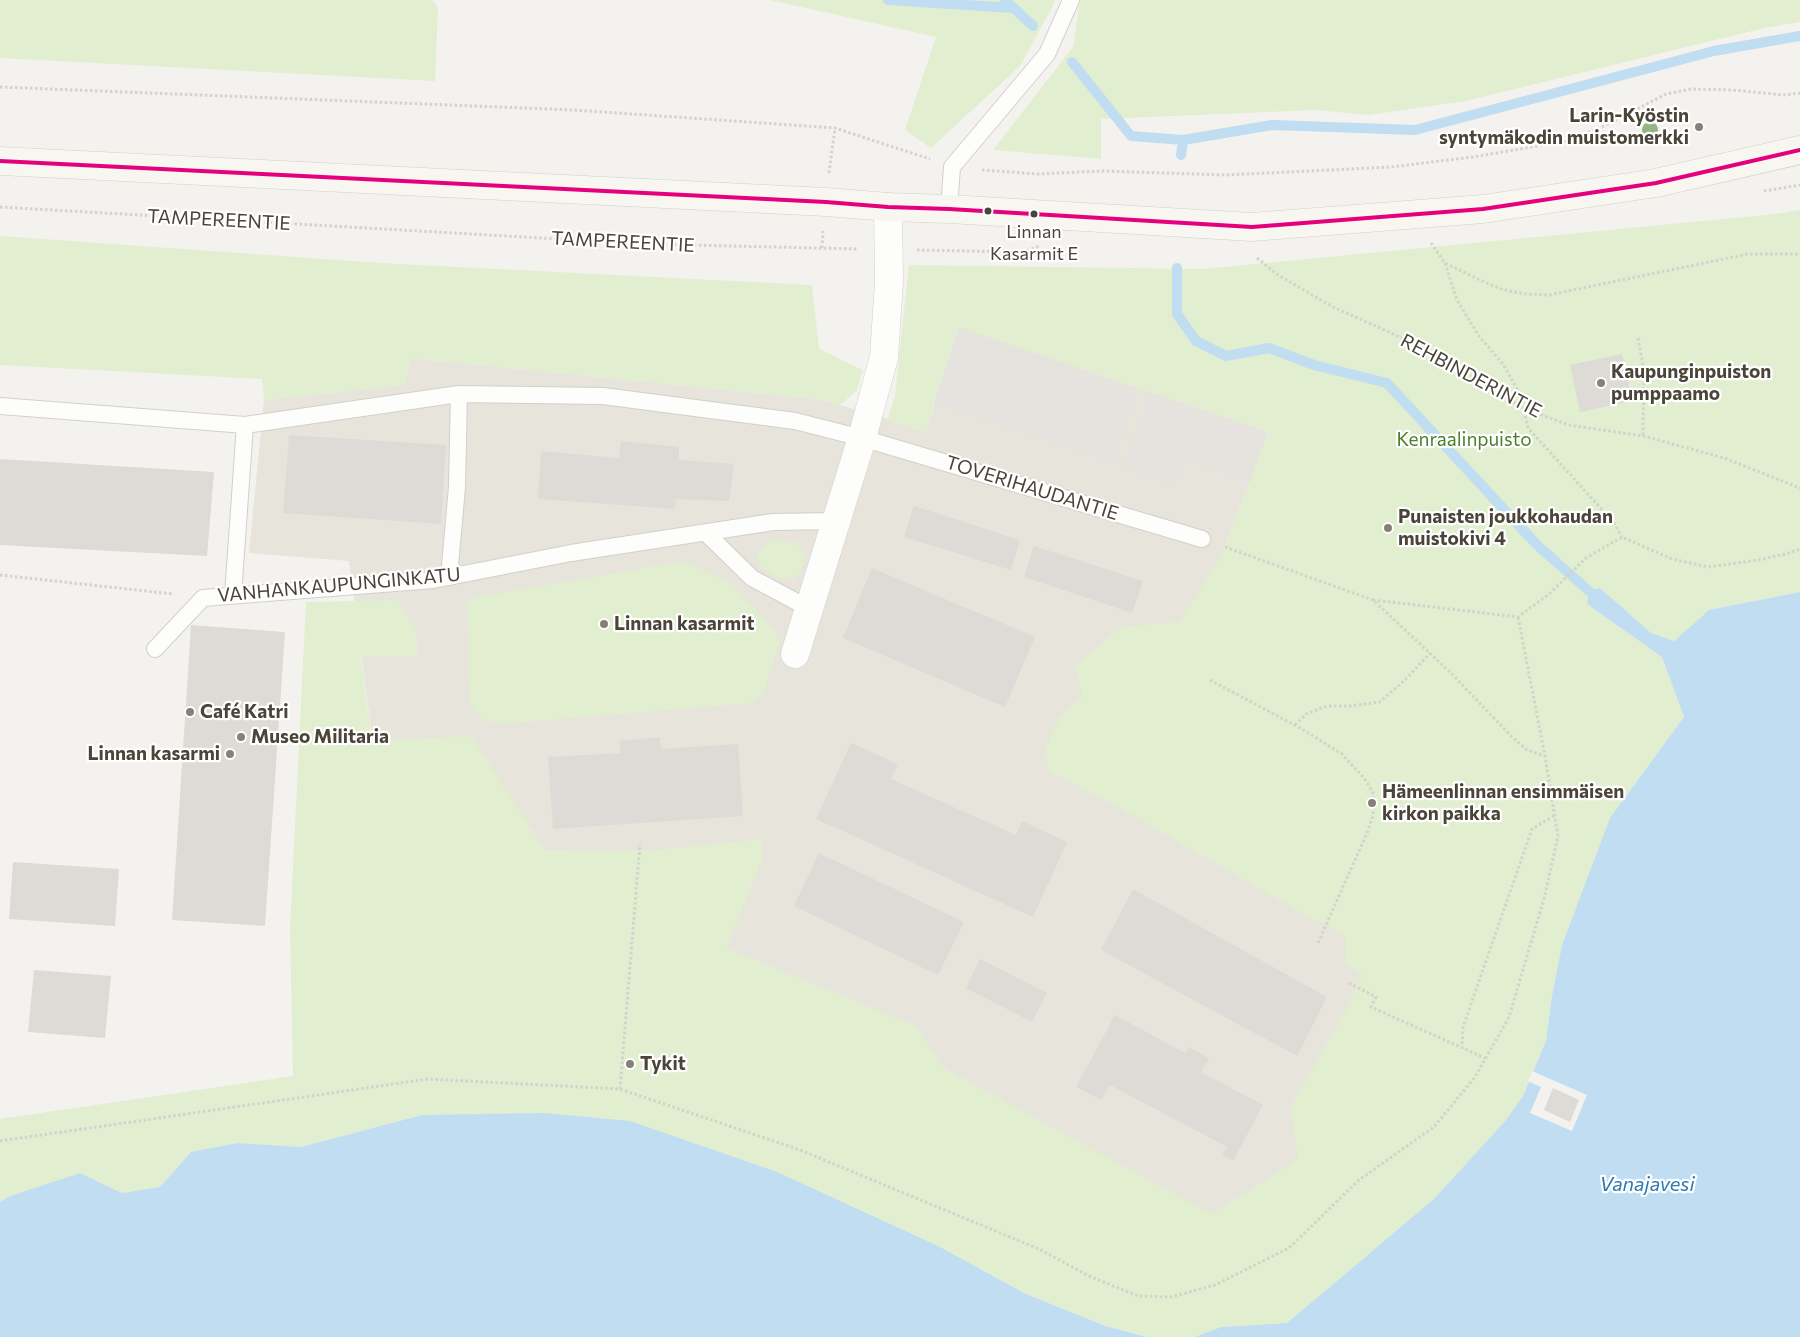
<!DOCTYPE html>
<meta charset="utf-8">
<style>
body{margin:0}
canvas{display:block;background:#f4f2ee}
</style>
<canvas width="1800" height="1337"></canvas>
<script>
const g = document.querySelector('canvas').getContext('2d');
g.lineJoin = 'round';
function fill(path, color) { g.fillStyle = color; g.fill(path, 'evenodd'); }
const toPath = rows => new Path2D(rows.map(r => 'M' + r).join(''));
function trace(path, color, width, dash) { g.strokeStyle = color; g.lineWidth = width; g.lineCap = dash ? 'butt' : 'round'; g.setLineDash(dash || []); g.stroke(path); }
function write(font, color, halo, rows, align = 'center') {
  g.font = font + ' Commissioner,sans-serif'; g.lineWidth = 4.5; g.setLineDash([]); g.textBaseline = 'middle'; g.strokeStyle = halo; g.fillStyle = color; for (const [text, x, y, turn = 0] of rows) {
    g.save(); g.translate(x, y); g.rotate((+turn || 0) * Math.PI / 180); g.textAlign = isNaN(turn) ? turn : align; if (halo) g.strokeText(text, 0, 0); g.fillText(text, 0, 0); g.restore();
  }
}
const residential = toPath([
 [959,327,1268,432,1219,563,1447,716,1309,1153,1211,1215,943,1068,915,1026,726,948,498,906,377,775,349,561,249,553,264,400,404,385,411,358,819,399,888,419,925,433]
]);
const green = toPath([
 [0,0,432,0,438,7,435,81,0,58],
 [770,0,1055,0,1054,4,1020,66,931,148,905,130,936,37],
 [1080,0,1800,0,1800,22,1764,28,1466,101,1369,115,1315,110,1101,119,1101,159,993,150,1073,47],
 [1800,210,1800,592,1709,610,1674,641,1651,633,1600,588,1587,604,1662,657,1684,717,1610,818,1562,945,1552,996,1546,1041,1523,1096,1506,1120,1434,1199,1287,1323,1221,1327,1195,1337,1147,1337,1107,1326,1026,1294,940,1247,422,1115,301,1147,237,1143,191,1152,160,1187,122,1193,80,1173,10,1196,0,1202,0,1119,293,1076,290,928,306,602,398,600,417,635,417,657,361,657,372,741,471,736,545,850,647,851,762,839,762,860,726,948,916,1026,943,1068,1212,1214,1298,1160,1291,1106,1347,1008,1362,975,1346,964,1345,935,1305,915,1111,803,1050,772,1044,754,1055,726,1065,712,1082,697,1075,666,1122,627,1180,622,1223,553,1268,432,959,328,934,403,925,433,888,419,895,395,909,265,1203,269,1776,214],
 [0,236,380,263,812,285,819,349,863,370,857,390,840,405,819,399,411,358,404,385,264,400,262,379,0,365],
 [783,540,796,542,806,555,801,571,793,580,778,578,761,567,757,555,767,543],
 [684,561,734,585,773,629,780,643,763,694,752,703,501,724,482,720,469,700,468,599]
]);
const parking = toPath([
 [959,327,1139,389,1114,464,934,403],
 [1150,392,1268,432,1249,484,1184,460,1175,486,1123,470]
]);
const water = toPath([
 [1600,588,1651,633,1674,641,1709,610,1800,592,1800,1337,1195,1337,1221,1327,1287,1323,1434,1199,1506,1120,1523,1096,1546,1041,1552,996,1562,945,1610,818,1684,717,1662,657,1587,604,1589,591],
 [544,1113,630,1121,777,1172,940,1247,1026,1294,1106,1326,1147,1337,0,1337,0,1202,10,1196,80,1173,122,1193,160,1187,191,1152,237,1143,301,1147,422,1115]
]);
const pier = toPath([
 [1532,1071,1587,1095,1572,1131,1530,1113,1541,1087,1528,1081]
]);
const stream = toPath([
 [888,0,1014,8],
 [1005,0,1033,26],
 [1072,62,1131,136,1183,140,1181,155],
 [1183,140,1272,125,1415,130,1714,51,1800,36],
 [1177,268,1177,314,1196,341,1226,356,1269,348,1314,365,1387,383,1536,544,1589,591]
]);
const building = toPath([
 [1622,354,1632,401,1580,412,1570,365],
 [289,435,446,445,441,524,283,513],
 [621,441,679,447,679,460,734,464,729,501,676,499,675,509,538,499,541,451,619,458],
 [0,459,214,472,207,556,0,545],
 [914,506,1020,540,1011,570,904,537],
 [1034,546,1143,581,1132,613,1024,577],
 [872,568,1035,637,1005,707,843,638],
 [191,625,285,632,265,926,172,920],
 [660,737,661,749,738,744,743,816,553,829,548,757,621,753,619,741],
 [851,743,898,764,891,779,1016,835,1022,821,1067,842,1033,917,816,819],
 [819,853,964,922,938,975,794,906],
 [13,862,119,869,115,926,9,919],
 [1133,889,1327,997,1297,1056,1101,950],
 [980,959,1047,993,1032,1022,966,988],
 [34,970,111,976,105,1038,28,1032],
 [1115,1015,1185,1053,1189,1047,1209,1058,1201,1072,1263,1105,1233,1161,1222,1155,1227,1147,1110,1085,1101,1100,1076,1087],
 [1553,1088,1579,1100,1570,1122,1544,1110]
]);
const path = toPath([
 [0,87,574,110,835,128,930,159],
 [982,170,1037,174,1103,171,1226,175,1391,167,1473,157,1567,141,1602,127,1666,94,1691,89,1732,90,1784,95,1800,93],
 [829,173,835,128],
 [1764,191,1800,185],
 [0,207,646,244,858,249],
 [1431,243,1445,263,1482,281,1504,290,1526,294,1549,295,1748,254,1800,254],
 [822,248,823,231],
 [917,250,1023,252,1040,246],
 [1257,258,1278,275,1333,307,1427,349,1523,408,1569,425,1643,436,1724,458,1800,488],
 [1445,263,1457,300,1479,336,1503,364,1520,394,1528,428,1614,523,1622,537],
 [1638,338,1644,371,1643,436],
 [1225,547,1373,600,1451,673,1512,737,1527,750,1545,756],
 [0,575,173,594],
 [1373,600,1518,617,1549,594,1586,558,1622,537,1672,559,1708,567,1758,560,1786,554,1800,549],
 [1210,680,1302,729,1342,754,1364,778,1373,793,1373,816,1367,833,1318,943],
 [1295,725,1306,714,1327,706,1350,706,1380,702,1407,678,1430,653],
 [1349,983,1376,997,1371,1007,1485,1058],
 [1462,1049,1463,1027,1532,829,1555,815],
 [620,1089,640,844],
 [0,1141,428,1079,620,1089,800,1150,1039,1249,1089,1276,1138,1296,1171,1297,1215,1285,1289,1248,1359,1180,1434,1127,1475,1077,1509,1017,1544,899,1558,836,1545,756,1518,617]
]);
const service = toPath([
 [949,209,952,167,1047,54,1071,0],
 [0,406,245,425,459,394,603,396,795,421,862,438,1202,539],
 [706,533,752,578,810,609],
 [449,577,457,487,459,394],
 [233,595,245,425],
 [155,649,203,598,433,580,571,553,773,522,836,521]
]);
const minor = toPath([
 [795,654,862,438,884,357,889,282,888,207]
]);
const secondary = toPath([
 [0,161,826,202,888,207,949,209,1252,227,1483,209,1656,183,1800,150]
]);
const bus1 = toPath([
 [0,161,826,202,888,207,949,209,1252,227,1483,209,1656,183,1800,150]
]);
const trees = [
 [1650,130]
];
const markers = [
 [1699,127,5,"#868178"],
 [988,211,4.5,"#4b4439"],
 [1034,214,4.5,"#4b4439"],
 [1601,383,5,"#868178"],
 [1388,528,5,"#868178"],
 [604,624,5,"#868178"],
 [190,712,5,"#868178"],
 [241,737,5,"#868178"],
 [230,754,5,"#868178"],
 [1372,803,5,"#868178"],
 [630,1064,5,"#868178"]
];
const busNames = [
 ["Linnan",1034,232],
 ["Kasarmit E",1034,254]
];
const poiNames = [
 ["Larin-Kyöstin",1689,116,"right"],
 ["syntymäkodin muistomerkki",1689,138,"right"],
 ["Kaupunginpuiston",1611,372],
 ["pumppaamo",1611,394],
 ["Punaisten joukkohaudan",1398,517],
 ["muistokivi 4",1398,539],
 ["Linnan kasarmit",614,624],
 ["Café Katri",200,712],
 ["Museo Militaria",251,737],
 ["Linnan kasarmi",220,754,"right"],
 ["Hämeenlinnan ensimmäisen",1382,792],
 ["kirkon paikka",1382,814],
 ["Tykit",640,1064]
];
const streetNames = [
 ["TAMPEREENTIE",219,220,3],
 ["TAMPEREENTIE",623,242,3],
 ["REHBINDERINTIE",1471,376,28],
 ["TOVERIHAUDANTIE",1032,488,17],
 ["VANHANKAUPUNGINKATU",339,585,-5]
];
const parkNames = [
 ["Kenraalinpuisto",1464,440]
];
const waterNames = [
 ["Vanajavesi",1647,1184]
];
fill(residential, '#e7e4dc');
fill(green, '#e1eecf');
fill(parking, '#e6e3df');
fill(water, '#c0ddf1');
fill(pier, '#f4f2ee');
trace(stream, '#c0ddf1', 10);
fill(building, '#dedbd6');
trace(service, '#d2d0cb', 18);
trace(minor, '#d2d0cb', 29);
trace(secondary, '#d3cfc5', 29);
trace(path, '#d3d2cc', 3, [2.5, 2.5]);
trace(service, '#fdfdfc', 16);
trace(minor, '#fdfdfc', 28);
trace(secondary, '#f7f6f1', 28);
trace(bus1, '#e5007d', 4);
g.fillStyle = '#96b382';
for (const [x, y] of trees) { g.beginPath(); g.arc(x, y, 8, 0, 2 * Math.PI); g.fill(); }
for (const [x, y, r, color] of markers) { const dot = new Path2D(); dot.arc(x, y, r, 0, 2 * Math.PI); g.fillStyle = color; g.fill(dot); trace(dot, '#fff', 2); }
write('18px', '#4b4439', '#fff', busNames);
write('bold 19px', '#4b4439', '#fff', poiNames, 'left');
write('19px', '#4b4439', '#fff', streetNames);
write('19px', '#4a7f2a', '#fff', parkNames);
write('italic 20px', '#2e7ab2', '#fff', waterNames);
</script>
